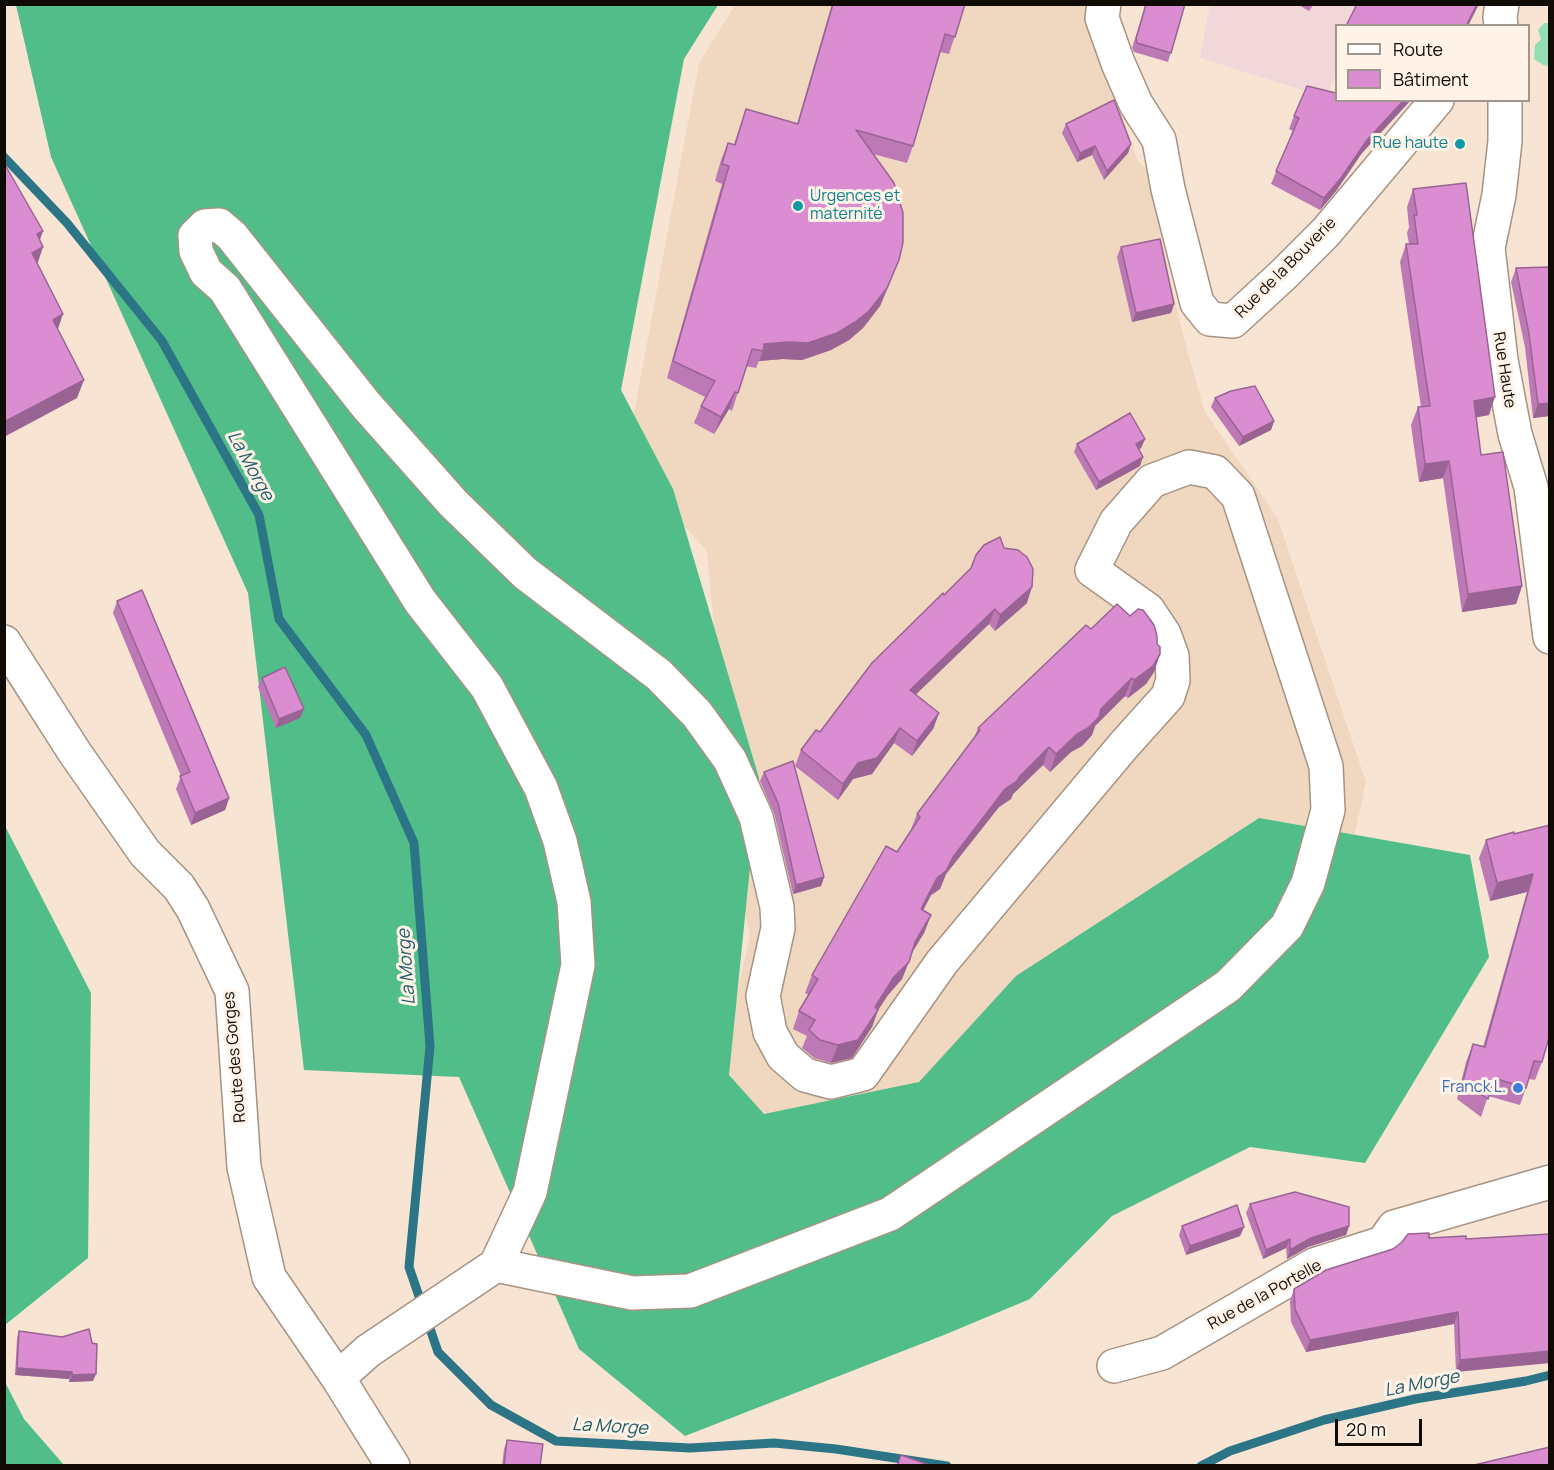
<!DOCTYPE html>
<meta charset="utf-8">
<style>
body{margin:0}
#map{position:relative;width:1554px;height:1470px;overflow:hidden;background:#f8e4d2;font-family:Manrope,sans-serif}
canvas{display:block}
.frame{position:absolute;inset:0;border:6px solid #110b06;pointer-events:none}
.legend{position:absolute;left:1335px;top:24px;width:195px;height:78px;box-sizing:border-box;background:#fff3e8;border:2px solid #a0968e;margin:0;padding:8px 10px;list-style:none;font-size:18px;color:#110b06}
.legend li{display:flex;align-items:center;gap:12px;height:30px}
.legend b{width:30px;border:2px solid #a0968e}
.scale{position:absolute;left:1335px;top:1419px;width:87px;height:27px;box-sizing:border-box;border:3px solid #110b06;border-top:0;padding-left:8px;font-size:18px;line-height:21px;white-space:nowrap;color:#110b06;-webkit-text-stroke:4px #fff3e8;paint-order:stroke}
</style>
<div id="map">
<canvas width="1554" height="1470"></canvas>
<div class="frame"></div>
<ul class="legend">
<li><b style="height:8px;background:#fff"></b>Route</li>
<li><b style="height:16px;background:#db8dd2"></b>Bâtiment</li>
</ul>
<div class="scale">20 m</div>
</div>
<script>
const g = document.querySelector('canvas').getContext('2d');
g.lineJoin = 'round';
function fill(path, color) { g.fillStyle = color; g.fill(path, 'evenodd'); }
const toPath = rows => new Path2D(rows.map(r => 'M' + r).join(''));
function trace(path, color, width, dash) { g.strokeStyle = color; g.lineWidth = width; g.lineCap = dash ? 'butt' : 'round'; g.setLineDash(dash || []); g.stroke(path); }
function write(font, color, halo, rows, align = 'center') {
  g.font = font + ' Manrope,sans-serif'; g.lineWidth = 6; g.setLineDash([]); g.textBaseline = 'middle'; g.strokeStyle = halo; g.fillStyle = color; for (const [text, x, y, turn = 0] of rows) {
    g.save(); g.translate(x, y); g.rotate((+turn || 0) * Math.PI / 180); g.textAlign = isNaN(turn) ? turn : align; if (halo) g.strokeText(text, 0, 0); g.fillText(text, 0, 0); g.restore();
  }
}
const built = toPath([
 [735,5,1093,5,1098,41,1137,160,1146,169,1182,331,1204,410,1278,519,1366,782,1347,870,1291,954,754,1142,719,1074,750,935,719,796,720,689,707,551,625,462,699,63]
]);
const education = toPath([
 [1210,5,1479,5,1469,25,1336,26,1336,76,1325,97,1200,58]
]);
const green = toPath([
 [1544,23,1550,23,1549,65,1545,66,1534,59,1535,45,1541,39,1538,30]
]);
const forest = toPath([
 [16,5,718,5,684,59,621,390,673,489,759,778,729,1075,764,1114,919,1082,1016,976,1259,818,1470,855,1489,957,1365,1163,1250,1147,1112,1216,1030,1299,944,1335,685,1436,579,1349,459,1077,304,1070,248,593,51,157],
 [4,824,91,993,88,1258,5,1325],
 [5,1382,24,1419,64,1465,5,1465]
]);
const stream = toPath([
 [4,157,67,223,162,341,259,515,279,619,366,735,414,843,430,1046,409,1267,438,1352,491,1405,556,1441,690,1448,774,1443,836,1449,947,1466],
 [1201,1466,1230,1451,1324,1420,1415,1399,1526,1381,1550,1375]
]);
const minor = toPath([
 [1104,4,1102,18,1118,63,1136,104,1159,140,1168,189,1197,303,1210,319,1233,321,1283,275,1326,232,1437,100],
 [1501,26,1500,17,1502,4],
 [1505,100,1505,141,1499,195,1488,248,1501,360,1515,434,1531,487,1550,637],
 [219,225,232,236,366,405,453,503,525,573,659,675,697,714,730,760,756,817,777,907,778,928,763,996,770,1032,783,1056,805,1075,831,1082,863,1074,942,962,1124,745,1168,696,1173,680,1172,656,1164,634,1148,610,1092,570,1116,522,1152,481,1189,467,1215,472,1238,496,1326,766,1328,810,1308,883,1287,926,1228,986,890,1214,690,1291,632,1293,496,1265,530,1192,578,965,574,902,560,841,541,788,487,687,420,601,225,289,206,272,196,251,195,236,205,226,219,225],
 [4,642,75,753,145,853,179,887,193,909,232,991,244,1167,269,1277,338,1378,393,1466],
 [1114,1366,1162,1353,1314,1265,1383,1243,1394,1227,1550,1182],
 [338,1378,368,1351,496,1265]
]);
const wall = toPath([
 [832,4,965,4,949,54,940,52,913,146,907,163,873,154,892,278,880,306,863,328,849,340,831,350,802,360,783,359,759,361,756,368,746,366,732,411,729,409,714,434,694,423,701,406,705,397,667,378,722,184,715,181,721,160,728,143,734,144,746,109,797,124],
 [1146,4,1185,4,1168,62,1134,52,1132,48],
 [1297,4,1314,4,1309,11],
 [1336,100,1411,100,1362,153,1336,191,1320,210,1271,184,1293,131,1289,129,1294,116],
 [1066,124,1131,144,1128,153,1104,180,1092,155,1077,162,1062,133],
 [1413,189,1489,415,1476,417,1481,455,1522,586,1516,604,1462,612,1443,478,1419,482,1411,425,1418,407,1421,407,1400,262,1406,244,1409,244,1407,233,1409,227,1407,207],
 [1121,247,1174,304,1171,313,1132,322,1117,257],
 [1516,268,1550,416,1533,418,1525,347,1511,282],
 [1215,398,1274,421,1271,430,1239,446,1211,407],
 [1145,439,1141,448,1139,449,1140,466,1096,490,1074,452,1077,444],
 [944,595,1027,603,995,631,989,624,915,695,939,713,933,729,912,756,894,743,872,774,853,779,838,800,795,766,801,750,820,732],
 [117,601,229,798,225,810,191,825,176,789,181,776,113,613],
 [1091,629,1157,644,1160,654,1154,672,1146,684,1128,698,1125,696,1095,726,1092,735,1082,746,1071,752,1050,772,1043,765,1013,794,1011,799,999,807,946,874,940,889,931,895,923,911,931,915,924,933,910,956,902,979,888,995,878,1010,872,1027,852,1058,831,1063,814,1058,802,1048,807,1036,793,1029,799,1011,809,995,805,993,812,975,897,852,910,832,917,814,974,738,978,728],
 [262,678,304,709,300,718,276,728,258,687],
 [764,772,824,877,821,886,793,894,774,813,760,781],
 [1550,825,1542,1062,1535,1080,1529,1079,1520,1105,1488,1096,1481,1117,1457,1099,1466,1062,1473,1044,1483,1047,1527,892,1490,901,1479,858,1486,840],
 [1250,1204,1349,1226,1346,1235,1308,1247,1287,1259,1286,1248,1263,1259,1246,1213],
 [1182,1226,1244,1227,1240,1236,1186,1255,1179,1235],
 [1550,1234,1456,1372,1454,1324,1306,1352,1291,1322,1290,1301,1294,1289,1429,1238,1466,1239],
 [19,1331,93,1381,69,1382,69,1379,15,1375,17,1338],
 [507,1440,540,1466,502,1466,504,1449]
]);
const shadedWall = toPath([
 [1477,4,1479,4,1468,26,1466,26],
 [1404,100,1411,100,1362,153,1336,191,1320,210,1324,198,1367,140],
 [1131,144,1128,153,1104,180,1107,171],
 [1095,146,1092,155,1077,162,1080,153],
 [43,231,37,248,37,234],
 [43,247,37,265,32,253],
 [899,260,880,306,863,328,849,340,831,350,802,360,783,359,759,361,763,351,764,344],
 [1174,304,1171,313,1132,322,1136,313],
 [63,314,57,332,53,320],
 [84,380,77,398,4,437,4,422],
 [735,392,729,409,714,434,721,417],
 [1495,397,1489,415,1468,419,1474,401],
 [1550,403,1550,416,1533,418,1538,404],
 [1274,421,1271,430,1239,446,1243,437],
 [1145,439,1141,448,1133,453,1136,444],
 [1143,457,1140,466,1096,490,1099,482],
 [1449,461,1443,478,1419,482,1425,464],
 [1522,586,1516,604,1462,612,1468,594],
 [1032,587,1027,603,995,631,1000,615],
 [995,609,989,624,904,706,910,690],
 [1160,654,1154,672,1146,684,1128,698,1134,680],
 [1132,678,1125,696,1095,726,1092,735,1082,746,1071,752,1050,772,1056,754],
 [304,709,300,718,276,728,279,719],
 [939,713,933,729,912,756,917,741],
 [900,728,894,743,872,774,853,779,838,800,843,784,858,763],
 [1049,747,1043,765,1013,794,1011,799,999,807,946,874,940,889,931,895,914,927,921,909,937,878,953,857,1005,789,1020,776],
 [229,798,225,810,191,825,195,813],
 [1533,874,1527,892,1490,901,1497,883],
 [824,877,821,886,793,894,796,885],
 [931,915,924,933,908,959,915,942],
 [909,962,902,979,888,995,869,1024,878,1010,872,1027,852,1058,831,1063,838,1045,875,1007,894,977],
 [1349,1226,1346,1235,1308,1247,1287,1259,1290,1250,1311,1238],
 [1244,1227,1240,1236,1186,1255,1190,1246],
 [1290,1239,1286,1248,1263,1259,1266,1250],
 [1458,1312,1454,1324,1306,1352,1310,1340],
 [1550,1351,1550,1363,1456,1372,1460,1360],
 [17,1368,72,1372,69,1379,15,1375],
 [96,1374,93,1381,69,1382,72,1375]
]);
const building = toPath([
 [833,4,965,4,955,37,945,34,913,146,856,130,894,183,903,213,903,242,899,260,887,288,869,311,855,322,837,333,808,343,789,342,764,344,763,351,752,349,738,393,735,392,721,417,701,406,715,381,673,361,729,166,722,164,728,143,735,145,746,109,798,124,833,4],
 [1146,4,1185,4,1171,53,1137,43,1136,39,1146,4],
 [1357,4,1477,4,1466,26,1346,26,1357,4],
 [1307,86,1336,93,1336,100,1404,100,1367,140,1341,178,1324,198,1276,171,1299,118,1294,116,1307,86],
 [1114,100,1131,144,1107,171,1095,146,1080,153,1066,124,1114,100],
 [4,163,43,231,37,234,43,247,32,253,63,314,53,320,84,380,4,422,4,163],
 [1466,183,1495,397,1474,401,1481,455,1503,452,1522,586,1468,594,1449,461,1425,464,1418,407,1430,406,1406,244,1418,244,1414,215,1417,215,1413,189,1466,183],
 [1160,239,1174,304,1136,313,1121,247,1160,239],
 [1550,267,1550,403,1538,404,1529,334,1516,268,1550,267],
 [1255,386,1274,421,1243,437,1215,398,1231,391,1255,386],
 [1130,413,1145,439,1136,444,1143,457,1099,482,1077,444,1130,413],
 [1000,537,1004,548,1018,550,1027,557,1033,569,1032,587,1000,615,995,609,910,690,939,713,917,741,900,728,877,758,858,763,843,784,801,750,816,730,820,732,872,663,943,593,944,595,971,568,976,555,984,545,1000,537],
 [142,590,229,798,195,813,180,776,190,772,117,601,142,590],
 [1117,604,1130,616,1138,609,1143,610,1154,625,1157,636,1157,644,1160,647,1160,654,1153,666,1134,680,1132,678,1101,709,1099,717,1088,728,1077,734,1056,754,1049,747,1020,776,1017,781,1005,789,953,857,946,871,937,878,921,909,931,915,915,942,909,962,894,977,875,1007,878,1010,858,1040,838,1045,820,1040,809,1030,815,1020,799,1011,818,979,812,975,886,846,897,852,920,817,917,814,980,730,978,728,1086,625,1091,629,1117,604],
 [285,667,304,709,279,719,262,678,285,667],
 [793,761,824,877,796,885,778,803,764,772,793,761],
 [1550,825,1550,1034,1542,1062,1534,1061,1526,1088,1494,1078,1488,1099,1463,1081,1473,1044,1485,1047,1533,874,1497,883,1486,840,1514,832,1514,834,1550,825],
 [1295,1192,1349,1207,1349,1226,1311,1238,1290,1250,1290,1239,1266,1250,1250,1204,1295,1192],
 [1237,1205,1244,1227,1190,1246,1182,1226,1237,1205],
 [1429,1233,1429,1238,1466,1236,1466,1239,1550,1234,1550,1351,1460,1360,1458,1312,1310,1340,1295,1309,1294,1289,1326,1270,1393,1249,1402,1242,1408,1234,1429,1233],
 [89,1329,92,1343,97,1344,96,1374,72,1375,72,1372,17,1368,19,1331,62,1337,89,1329],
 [507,1440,543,1444,540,1466,504,1466,507,1440],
 [1550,1447,1550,1466,1473,1466,1474,1465,1550,1447],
 [901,1455,932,1466,897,1466,901,1455]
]);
const markers = [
 [1460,144,6,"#0f9aa8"],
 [798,206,6,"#0f9aa8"],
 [1518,1088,6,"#3f7fe0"]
];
const cultureNames = [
 ["Rue haute",1448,144],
 ["Urgences et",810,197,"left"],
 ["maternité",810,215,"left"]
];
const streetNames = [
 ["Rue de la Bouverie",1286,268,-45],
 ["Rue Haute",1504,370,81],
 ["Route des Gorges",235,1057,-95],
 ["Rue de la Portelle",1265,1295,-29]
];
const shopNames = [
 ["Franck L.",1506,1088]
];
const waterNames = [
 ["La Morge",250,466,61],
 ["La Morge",407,967,-94],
 ["La Morge",1422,1384,-11],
 ["La Morge",610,1427,3]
];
fill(built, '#f0d7c0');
fill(education, '#f1d6da');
fill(green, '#94deb5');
fill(forest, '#51be89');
trace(stream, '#2c7587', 9);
trace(minor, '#a69383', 36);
trace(minor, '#fff', 33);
fill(wall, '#bc79b5');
fill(shadedWall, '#996393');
fill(building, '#db8dd2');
trace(building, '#996393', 1.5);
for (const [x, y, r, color] of markers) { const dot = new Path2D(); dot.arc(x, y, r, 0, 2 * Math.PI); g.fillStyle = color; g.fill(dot); trace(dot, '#fff3e8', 2); }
write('16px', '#0d838f', '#fff3e8', cultureNames, 'right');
write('16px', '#110b06', '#fff3e8', streetNames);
write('16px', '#366cbe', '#fff3e8', shopNames, 'right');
write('italic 18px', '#235c6b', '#fff3e8', waterNames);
</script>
